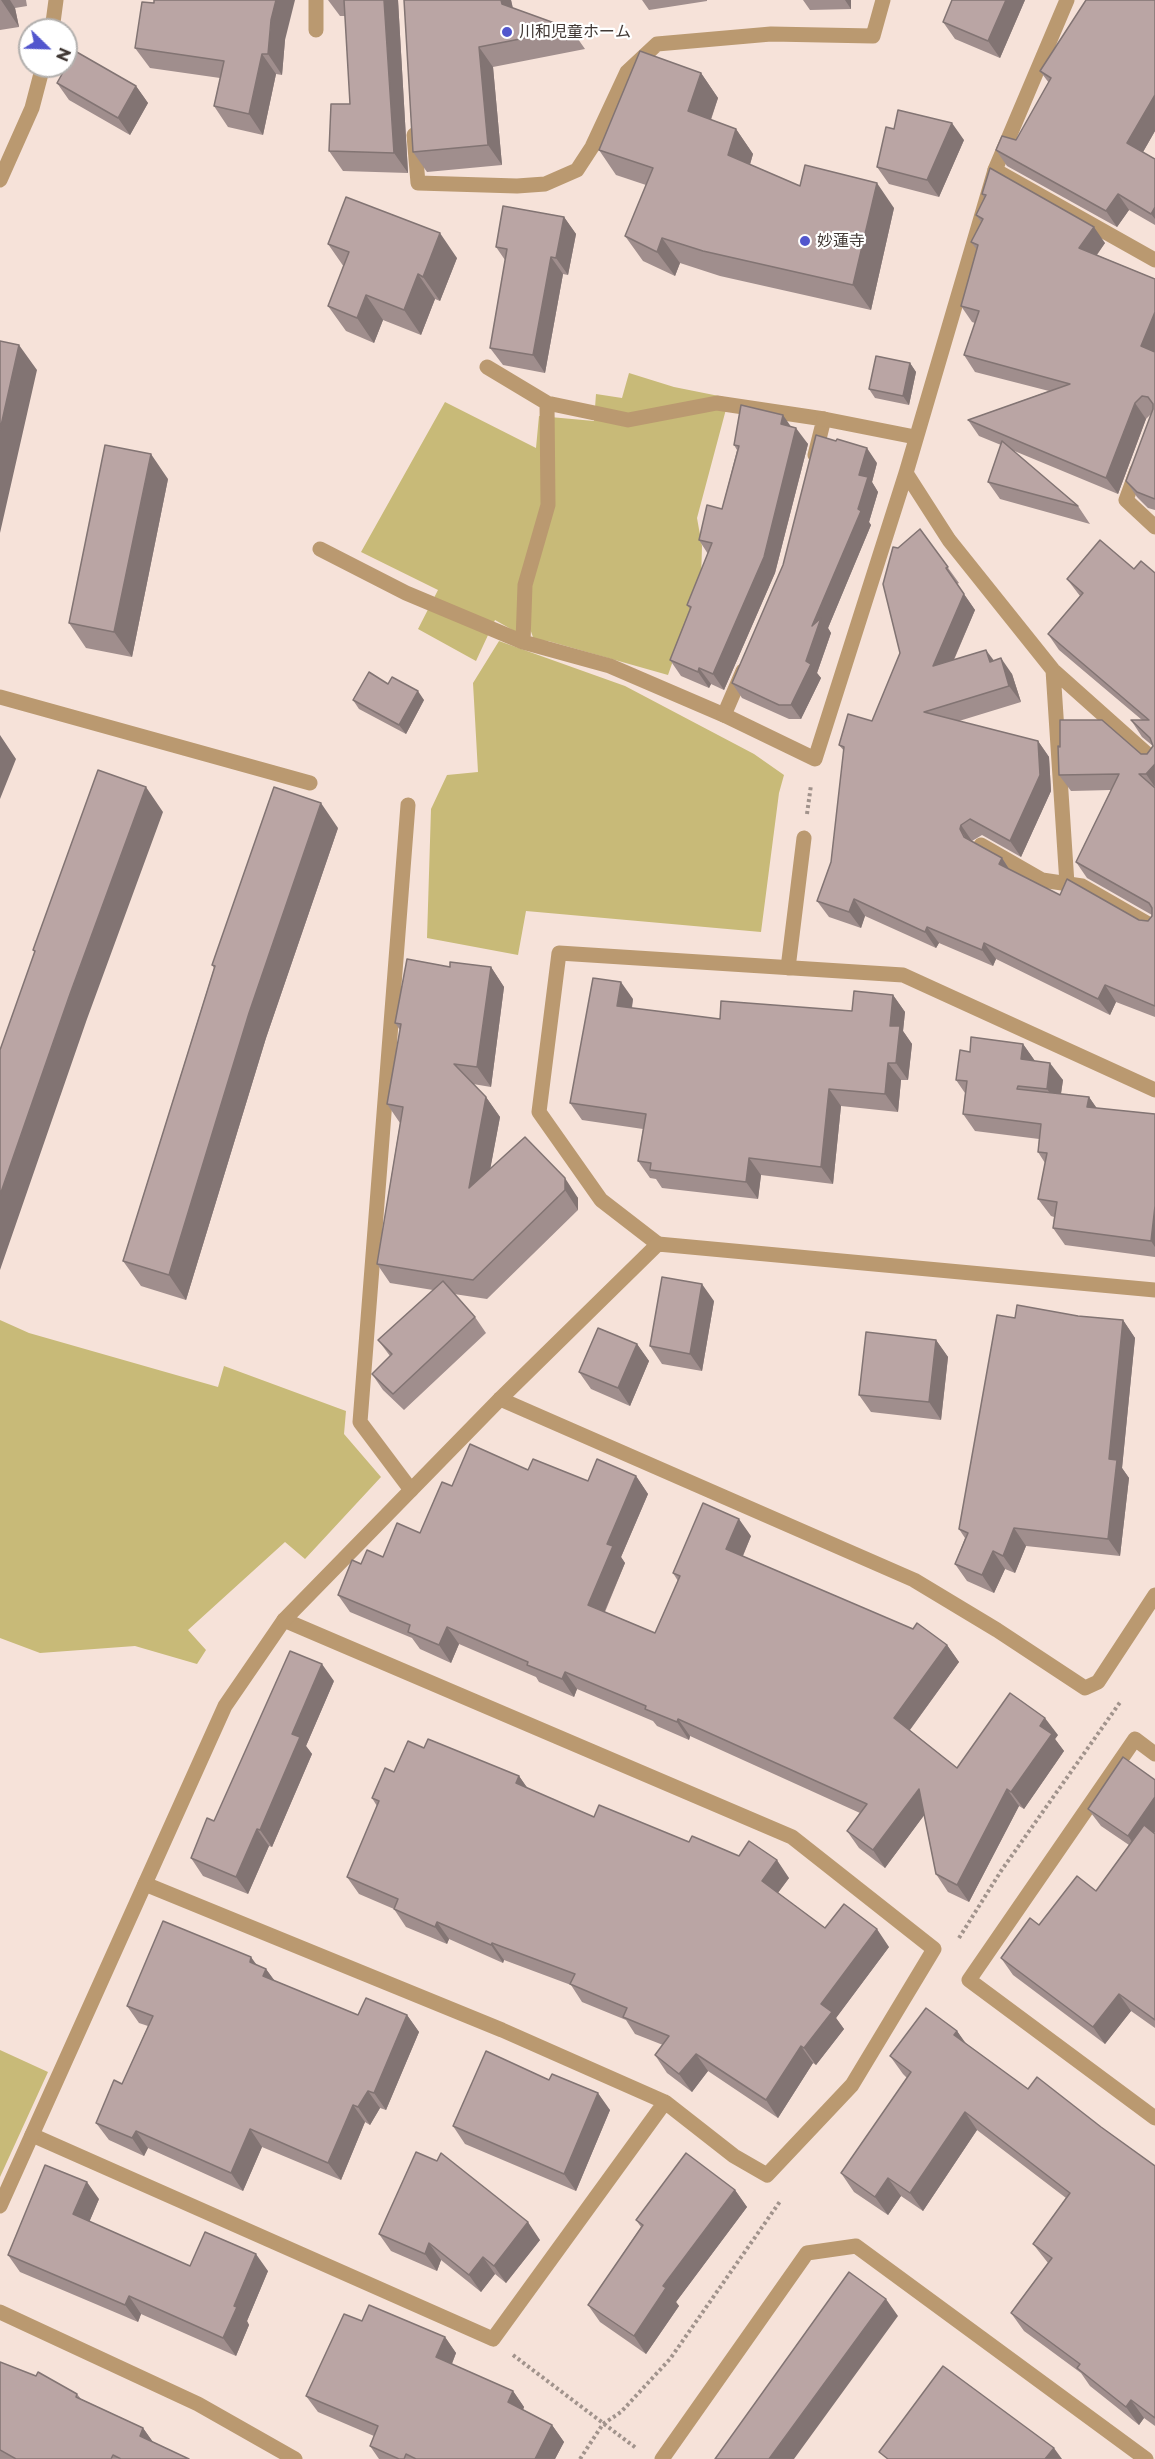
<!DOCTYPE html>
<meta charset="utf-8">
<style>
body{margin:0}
#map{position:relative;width:1155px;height:2459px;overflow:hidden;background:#f6e2d9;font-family:Montserrat,sans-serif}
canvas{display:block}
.north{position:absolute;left:18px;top:18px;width:60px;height:60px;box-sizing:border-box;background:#fff;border:2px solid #b3b0ae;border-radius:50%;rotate:113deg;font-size:16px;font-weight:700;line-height:24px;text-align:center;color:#413935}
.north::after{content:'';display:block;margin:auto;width:21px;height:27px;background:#5256cd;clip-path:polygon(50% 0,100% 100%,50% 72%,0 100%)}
</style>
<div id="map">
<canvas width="1155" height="2459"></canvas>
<div class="north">N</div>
</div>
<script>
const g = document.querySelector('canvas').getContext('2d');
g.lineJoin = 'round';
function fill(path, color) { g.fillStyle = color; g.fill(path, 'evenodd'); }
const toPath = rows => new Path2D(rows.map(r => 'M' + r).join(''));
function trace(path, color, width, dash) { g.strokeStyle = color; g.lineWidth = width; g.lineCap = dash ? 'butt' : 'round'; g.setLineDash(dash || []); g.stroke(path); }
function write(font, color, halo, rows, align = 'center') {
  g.font = font + ' Montserrat,"Noto Sans JP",sans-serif'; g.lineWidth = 4.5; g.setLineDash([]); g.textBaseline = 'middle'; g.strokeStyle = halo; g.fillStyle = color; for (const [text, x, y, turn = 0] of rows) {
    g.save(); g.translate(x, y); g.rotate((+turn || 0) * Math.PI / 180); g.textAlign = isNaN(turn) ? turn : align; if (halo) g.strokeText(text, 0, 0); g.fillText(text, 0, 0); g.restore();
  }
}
const green = toPath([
 [629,373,674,387,729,398,697,518,702,546,701,581,668,675,548,641,534,640,528,623,516,632,495,620,476,661,418,629,438,590,361,552,445,402,536,448,539,416,594,421,596,394,622,398],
 [499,641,625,686,754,754,784,775,779,793,761,932,526,911,518,955,427,938,431,809,447,775,478,772,473,683],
 [0,1320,29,1333,218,1387,224,1366,346,1411,344,1434,381,1477,305,1559,285,1542,188,1630,206,1650,197,1664,135,1646,40,1653,0,1638],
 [0,2050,48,2072,0,2177]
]);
const path = toPath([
 [807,814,811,785],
 [959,1938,1001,1871,1121,1701],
 [513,2355,636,2448],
 [580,2459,603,2424,621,2412,670,2359,781,2200]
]);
const service = toPath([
 [316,0,316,30],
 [414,135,418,183,517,186,545,184,577,170,592,147,627,72,657,44,771,34,873,36,883,0],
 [995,170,1067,0],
 [487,367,547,403,628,420,717,403,824,419,815,455],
 [320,549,406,593,523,642,610,666,724,715,743,671],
 [523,642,525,585,548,505,547,403],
 [981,845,1042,880,1082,886,1155,928]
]);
const minor = toPath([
 [52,30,56,0],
 [0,180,32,108,43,66],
 [824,419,915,437],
 [1137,470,1126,500,1155,527],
 [906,473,949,540,1053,670,1155,761],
 [1053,670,1067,884],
 [0,697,310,783],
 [724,715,815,759,906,473,995,170,1155,260],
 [408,805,360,1422,411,1490],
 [788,968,804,838],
 [658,1244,601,1200,539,1112,559,953,903,975,1155,1090],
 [500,1399,914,1580,997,1630,1085,1688,1098,1682,1155,1595],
 [1155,1754,1135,1739,969,1980,1155,2118],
 [145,1884,502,2030,665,2102,734,2156,767,2175,852,2085,934,1949,792,1837,284,1620],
 [32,2135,493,2339,665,2102],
 [662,2459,807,2253,856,2246,1146,2459]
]);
const tertiary = toPath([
 [0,2206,225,1706,284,1620,500,1399,658,1244,1155,1290],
 [0,2312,198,2404,295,2459]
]);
const wall = toPath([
 [0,0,26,0,27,6,15,8,19,27,0,30],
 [328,0,398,0,408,173,343,171,329,151,350,104,345,16,340,16],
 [404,0,511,0,513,8,571,29,585,49,493,67,502,165,427,172,413,152],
 [642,0,707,0,707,1,649,10],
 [803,0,851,0,851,9,810,10],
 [952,0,1025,0,1000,58,955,39,943,22],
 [1155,0,1155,131,1143,152,1155,159,1155,225,1129,210,1117,227,1007,166,996,150,1016,140,1049,83,1040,71],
 [154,3,285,40,282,75,276,74,263,135,228,127,214,106,220,78,150,68,135,48],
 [701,73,718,98,711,120,736,129,753,154,750,165,800,186,894,208,871,310,720,276,680,263,675,276,643,261,625,236,646,185,616,175,599,150],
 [57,83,136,86,148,103,130,135,69,100],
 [894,129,964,140,939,197,889,184,877,167],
 [982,194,1105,243,1097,255,1155,279,1155,510,1148,508,1137,497,1126,481,1151,414,1146,419,1118,494,1012,450,1078,506,1090,524,1000,499,988,482,1001,445,979,436,968,420,1049,391,975,372,964,355,975,323,972,322,961,306,977,250,971,242,981,222,976,215,984,198],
 [564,217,576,234,568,275,563,274,545,373,503,365,490,348,505,260,496,247],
 [328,244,457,258,440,301,435,299,421,335,383,320,374,343,346,331,328,306,344,267],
 [910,363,916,372,909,405,875,398,869,389],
 [791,427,808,444,775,573,724,690,711,684,709,688,681,676,670,660,690,609,687,605,708,554,699,540,722,509,737,450,734,445],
 [877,463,872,482,878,492,869,522,871,525,828,628,831,633,817,673,821,678,801,719,789,719,742,698,732,683],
 [168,479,132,657,86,648,69,623],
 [920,529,959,583,957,584,975,610,954,660,994,661,1012,674,1021,702,959,721,1038,741,1049,757,1051,791,1021,857,982,835,972,841,1002,858,1009,869,1060,895,1139,920,1148,921,1152,915,1087,878,1076,862,1111,790,1071,791,1059,775,1141,754,1147,754,1153,746,1142,737,1131,720,1142,720,1059,650,1048,634,1080,596,1067,579,1134,569,1155,573,1155,1017,1116,1002,1110,1015,996,959,993,966,939,943,936,948,865,916,861,928,829,917,817,901,831,862,844,751,839,745,872,721,900,653,898,548],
 [388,684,424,700,406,734,359,709,353,700],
 [338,828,266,1038,186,1300,141,1286,123,1261,214,968,212,965],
 [450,967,491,967,504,987,491,1087,473,1084,486,1097,500,1117,490,1169,525,1137,578,1198,578,1210,487,1299,454,1294,475,1317,486,1333,404,1410,383,1390,372,1374,390,1356,378,1340,433,1290,390,1283,377,1264,400,1123,387,1104,400,1030,395,1023],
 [893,995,905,1012,903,1031,912,1044,908,1080,901,1080,898,1112,841,1106,833,1184,761,1175,758,1199,662,1188,656,1179,650,1178,638,1161,643,1129,582,1120,570,1103,633,999,632,1008,720,1019,852,1011],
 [1023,1044,1035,1061,1063,1080,1061,1094,1089,1097,1096,1108,1155,1114,1155,1257,1065,1245,1053,1228,1054,1217,1051,1216,1038,1199,1045,1163,1038,1152,1039,1139,975,1131,963,1114,965,1093,956,1080,970,1052],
 [714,1301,702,1371,662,1364,650,1346],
 [1078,1316,1123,1320,1135,1338,1122,1468,1129,1478,1120,1556,1026,1546,1015,1573,1005,1569,994,1593,967,1581,955,1564,965,1538,959,1529,1015,1318],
 [936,1340,948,1357,941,1420,871,1412,859,1395],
 [637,1344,649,1361,630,1406,591,1389,579,1372],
 [528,1470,588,1481,636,1476,648,1494,621,1557,625,1563,605,1612,655,1633,678,1581,673,1573,751,1536,743,1556,947,1645,959,1662,910,1730,957,1768,1058,1735,1055,1739,1064,1751,1024,1809,1019,1806,969,1902,948,1892,936,1874,924,1815,885,1868,859,1848,847,1831,860,1813,690,1736,689,1740,657,1726,653,1721,577,1689,574,1697,539,1682,536,1677,459,1644,451,1663,420,1649,412,1638,350,1612,338,1595,361,1564,383,1557,420,1533,452,1486],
 [334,1681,306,1746,312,1754,272,1847,269,1846,248,1894,203,1876,191,1858,214,1821],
 [394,1772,519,1776,527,1788,594,1817,689,1842,789,1878,778,1893,825,1928,889,1947,836,2018,844,2029,816,2065,813,2063,778,2118,708,2071,692,2092,667,2073,655,2055,663,2045,635,2034,626,2020,582,2002,571,1985,504,1960,503,1963,449,1939,447,1944,406,1927,394,1909,359,1894,347,1877,377,1806,372,1798],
 [1155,1780,1155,1832,1154,1833,1155,1834,1155,2028,1131,2011,1105,2044,1013,1975,1001,1958,1039,1925,1096,1891,1129,1845,1101,1826,1088,1809],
 [257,1965,266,1969,275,1981,358,2015,407,2015,419,2032,386,2110,380,2108,370,2125,365,2122,341,2180,262,2147,243,2191,148,2148,144,2156,109,2140,96,2123,122,2084,148,2026,139,2023,127,2006],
 [957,2031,964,2042,1028,2089,1101,2127,1155,2166,1155,2426,1144,2418,1139,2425,1090,2386,1081,2373,1024,2331,1011,2313,1048,2263,1033,2244,1066,2198,977,2130,923,2211,901,2196,888,2215,854,2192,841,2173,907,2078,903,2074,890,2056],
 [549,2080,610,2110,576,2191,465,2144,453,2126],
 [735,2190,747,2207,676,2302,679,2306,646,2354,600,2322,588,2305,641,2227,636,2220],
 [99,2199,89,2222,190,2266,268,2271,247,2321,249,2325,236,2356,141,2314,138,2322,20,2272,8,2255],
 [379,2234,540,2240,506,2283,495,2274,481,2292,441,2260,437,2271,391,2251],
 [362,2321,445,2337,456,2353,452,2364,513,2391,524,2407,523,2410,552,2425,564,2442,555,2459,379,2459,370,2446,374,2436,318,2412,306,2396],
 [0,2362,77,2394,81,2399,143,2428,153,2442,189,2459,0,2459]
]);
const shadedWall = toPath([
 [1,0,10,0,15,8,19,27],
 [276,0,295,0,285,40,282,75,268,54,271,20],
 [384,0,398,0,408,173,394,153],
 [501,0,511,0,516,24,502,4],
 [845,0,851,0,851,9],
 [1006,0,1025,0,1000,58,988,41],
 [479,47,493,67,502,165,488,145],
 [262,54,276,74,263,135,249,114],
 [701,73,718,98,705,136,688,111],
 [136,86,148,103,130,135,118,118],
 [1155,95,1155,131,1139,159,1127,143],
 [952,123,964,140,939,197,927,180],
 [736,129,753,154,745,180,728,155],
 [877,183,894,208,871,310,853,285],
 [1118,194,1129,210,1117,227,1106,211],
 [1155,207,1155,219,1151,214],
 [564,217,576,234,568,275,556,258],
 [1094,227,1105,243,1090,264,1079,248],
 [440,233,457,258,440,301,423,277],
 [662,238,680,263,675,276,657,252],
 [551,257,563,274,545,373,533,355],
 [418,274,435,299,421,335,404,310],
 [366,295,383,320,374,343,357,318],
 [1155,312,1155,354,1141,346],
 [19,345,37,370,0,533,0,430],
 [910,363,916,372,909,405,903,396],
 [1135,403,1146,419,1118,494,1106,478],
 [783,415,794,431,781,424],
 [796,428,808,444,775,573,724,690,713,674],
 [867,448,877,463,872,482,878,492,869,522,871,525,828,628,831,633,817,673,821,678,801,719,791,705,806,661,812,626,858,509,859,475],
 [151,454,168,479,132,657,114,632],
 [946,568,975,610,944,682,933,666],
 [986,650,998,666,990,662],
 [1001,658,1012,674,1021,702,1009,686],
 [699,668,711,684,709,688,698,672],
 [418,691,424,700,406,734,399,725],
 [0,735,16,759,0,799],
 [1038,741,1049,757,1051,791,1021,857,1010,841],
 [1155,764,1155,787,1146,774],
 [146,787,163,812,87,1019,0,1270,0,1195,70,994],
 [321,803,338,828,266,1038,186,1300,169,1275,249,1013],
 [961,825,972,841,971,846,960,829],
 [1002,858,1013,875,999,864],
 [854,899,865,916,861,928,849,912],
 [927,927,939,943,936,948,925,932],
 [984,943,996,959,993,966,982,950],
 [491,967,504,987,491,1087,477,1067],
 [621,982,633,999,629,1023,617,1006],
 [1105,985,1116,1002,1110,1015,1098,999],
 [893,995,905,1012,903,1031,912,1044,908,1080,896,1063,890,1026],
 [1023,1044,1035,1061,1021,1059],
 [888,1063,901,1080,898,1112,885,1094],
 [1050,1063,1063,1080,1059,1106,1047,1089],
 [829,1089,841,1106,833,1184,821,1167],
 [486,1097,500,1117,483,1208,469,1188],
 [1089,1097,1101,1114,1087,1107],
 [749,1158,761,1175,758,1199,746,1182],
 [565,1178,578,1198,578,1210,565,1190],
 [1155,1206,1155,1247,1151,1241],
 [702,1284,714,1301,702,1371,690,1354],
 [1123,1320,1135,1338,1122,1468,1129,1478,1120,1556,1108,1539,1109,1459],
 [936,1340,948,1357,941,1420,929,1402],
 [637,1344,649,1361,630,1406,618,1388],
 [636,1476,648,1494,621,1557,625,1563,600,1622,588,1605,607,1544],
 [739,1519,751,1536,738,1567,726,1549],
 [1014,1528,1026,1546,1015,1573,1003,1556],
 [993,1551,1005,1569,994,1593,982,1575],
 [447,1627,459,1644,451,1663,439,1645],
 [947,1645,959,1662,906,1735,894,1718],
 [322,1664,334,1681,306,1746,312,1754,272,1847,260,1830,292,1734],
 [565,1672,577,1689,574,1697,562,1679],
 [1045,1718,1058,1735,1055,1739,1064,1751,1024,1809,1011,1792,1040,1726],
 [678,1719,690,1736,689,1740,677,1722],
 [519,1776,531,1793,516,1783],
 [919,1789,931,1806,885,1868,873,1850],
 [1007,1789,1019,1806,969,1902,957,1885],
 [1155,1797,1155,1832,1140,1853,1128,1836],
 [257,1829,269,1846,248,1894,236,1877],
 [777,1860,789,1878,774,1898,762,1881],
 [437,1922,449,1939,447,1944,435,1927],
 [877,1929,889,1947,836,2018,844,2029,816,2065,804,2048,821,2004],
 [492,1943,504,1960,503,1963,491,1945],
 [251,1957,264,1975,250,1962],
 [266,1969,278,1986,263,1976],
 [1119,1994,1131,2011,1105,2044,1093,2027],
 [407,2015,419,2032,386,2110,374,2093],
 [957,2031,970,2049,954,2035],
 [801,2046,813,2063,778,2118,766,2100],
 [696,2054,708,2071,692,2092,679,2074],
 [368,2091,380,2108,370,2125,358,2107],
 [598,2093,610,2110,576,2191,564,2174],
 [353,2105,365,2122,341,2180,328,2163],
 [965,2112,977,2130,923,2211,910,2193],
 [250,2129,262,2147,243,2191,231,2173],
 [136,2131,148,2148,144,2156,132,2138],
 [888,2178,901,2196,888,2215,875,2197],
 [87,2182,99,2199,85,2232,73,2214],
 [735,2190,747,2207,676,2302,679,2306,646,2354,634,2336,663,2286],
 [528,2222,540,2240,506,2283,494,2266],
 [429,2243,441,2260,437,2271,425,2254],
 [256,2254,268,2271,247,2321,249,2325,236,2356,223,2338,234,2306],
 [483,2257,495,2274,481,2292,469,2275],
 [129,2296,141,2314,138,2322,125,2305],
 [886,2299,898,2316,794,2459,769,2459],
 [445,2337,456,2353,448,2373,436,2357],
 [513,2391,524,2407,519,2418,508,2402],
 [1131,2400,1144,2418,1139,2425,1126,2407],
 [552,2425,564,2442,555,2459,535,2459],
 [143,2428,155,2445,140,2436],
 [1054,2448,1062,2459,1045,2459]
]);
const building = toPath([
 [154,0,276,0,271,20,268,54,262,54,249,114,214,106,224,61,135,48,142,2,154,3,154,0],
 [344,0,384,0,394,153,329,151,331,104,350,104,344,0],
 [404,0,501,0,502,4,571,29,479,47,488,145,413,152,404,0],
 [952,0,1006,0,988,41,943,22,952,0],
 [1086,0,1155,0,1155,95,1127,143,1155,159,1155,207,1151,214,1118,194,1106,211,996,150,1002,136,1016,140,1051,78,1040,71,1086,0],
 [75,51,136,86,118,118,57,83,75,51],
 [640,51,701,73,688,111,736,129,728,155,800,186,805,165,877,183,853,285,703,251,662,238,657,252,625,236,653,168,599,150,640,51],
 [898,110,952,123,927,180,877,167,886,127,894,129,898,110],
 [990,168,1094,227,1079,248,1155,279,1155,312,1141,346,1155,352,1155,499,1137,492,1126,481,1153,409,1153,404,1148,397,1142,396,1135,403,1106,478,968,420,1070,384,964,355,979,311,961,306,978,245,971,242,983,219,976,215,986,195,982,194,990,168],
 [346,197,440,233,423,277,418,274,404,310,366,295,357,318,328,306,349,252,328,244,346,197],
 [503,206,564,217,556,258,551,257,533,355,490,348,507,249,496,247,503,206],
 [0,341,19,345,0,430,0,341],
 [876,356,910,363,903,396,869,389,876,356],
 [741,405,783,415,781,424,796,428,764,557,713,674,699,668,698,672,670,660,691,607,687,605,712,543,699,540,707,505,722,509,739,446,734,445,741,405],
 [816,435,836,441,837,439,867,448,859,475,868,477,858,509,861,511,812,626,821,618,806,661,811,664,791,705,779,705,732,683,783,565,816,435],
 [1002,441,1078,506,988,482,1002,441],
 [105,445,151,454,114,632,69,623,105,445],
 [920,529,948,567,946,568,964,594,933,666,986,650,990,662,1001,658,1009,686,924,712,1038,741,1040,775,1010,841,970,819,961,825,960,829,964,837,1002,858,999,864,1060,895,1067,879,1139,920,1148,921,1152,916,1152,908,1149,903,1076,862,1119,774,1059,775,1058,746,1060,747,1060,720,1102,720,1141,754,1147,754,1153,746,1150,738,1131,720,1149,720,1048,634,1083,593,1067,579,1100,540,1134,569,1141,561,1155,573,1155,764,1146,774,1139,774,1155,788,1155,1006,1105,985,1098,999,984,943,982,950,927,927,925,932,854,899,849,912,817,901,831,862,844,747,839,745,848,714,872,721,900,653,883,584,893,547,898,548,920,529],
 [369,672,388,684,392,677,418,691,399,725,353,700,369,672],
 [98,770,146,787,70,994,0,1195,0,1050,35,951,33,950,98,770],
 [274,787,321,803,249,1013,169,1275,123,1261,215,966,212,965,274,787],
 [407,959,450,967,450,962,491,967,477,1067,454,1064,486,1097,469,1188,525,1137,565,1178,565,1190,473,1280,377,1264,403,1107,387,1104,401,1024,395,1023,407,959],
 [593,978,621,982,617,1006,720,1019,721,1001,852,1011,854,991,893,995,890,1026,900,1026,896,1063,888,1063,885,1094,829,1089,821,1167,749,1158,746,1182,650,1170,651,1163,638,1161,646,1114,570,1103,593,978],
 [971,1037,1023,1044,1021,1059,1050,1063,1047,1089,1018,1086,1017,1089,1089,1097,1087,1107,1155,1114,1155,1206,1151,1241,1053,1228,1057,1202,1038,1199,1047,1153,1038,1152,1041,1124,963,1114,967,1081,956,1080,960,1050,970,1052,971,1037],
 [662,1277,702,1284,690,1354,650,1346,662,1277],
 [443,1281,475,1317,393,1394,372,1374,392,1354,378,1340,443,1281],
 [1017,1305,1078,1316,1123,1320,1109,1459,1117,1460,1108,1539,1014,1528,1003,1556,993,1551,982,1575,955,1564,968,1533,959,1529,997,1315,1015,1318,1017,1305],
 [598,1328,637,1344,618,1388,579,1372,598,1328],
 [866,1332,936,1340,929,1402,859,1395,866,1332],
 [470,1444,528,1470,533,1459,588,1481,597,1459,636,1476,607,1544,613,1546,588,1605,655,1633,680,1576,673,1573,703,1503,739,1519,726,1549,913,1629,917,1623,947,1645,894,1718,957,1768,1010,1693,1045,1718,1040,1726,1052,1734,1011,1792,1007,1789,957,1885,936,1874,919,1789,873,1850,847,1831,867,1804,678,1719,677,1722,645,1709,646,1706,565,1672,562,1679,527,1665,528,1662,447,1627,439,1645,408,1632,410,1625,338,1595,352,1560,361,1564,367,1550,383,1557,397,1523,420,1533,442,1482,452,1486,470,1444],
 [290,1651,322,1664,292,1734,300,1737,260,1830,257,1829,236,1877,191,1858,207,1818,214,1821,290,1651],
 [428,1739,519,1776,516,1783,594,1817,599,1805,689,1842,692,1836,739,1856,749,1841,777,1860,762,1881,825,1928,844,1904,877,1929,821,2004,832,2012,804,2048,801,2046,766,2100,696,2054,679,2074,655,2055,669,2036,623,2017,627,2008,570,1984,575,1974,492,1943,491,1945,437,1922,435,1927,394,1909,398,1899,347,1877,379,1801,372,1798,385,1768,394,1772,408,1741,424,1748,428,1739],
 [1123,1757,1155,1780,1155,1797,1128,1836,1088,1809,1123,1757],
 [1144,1825,1155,1834,1155,2020,1119,1994,1093,2027,1001,1958,1030,1918,1039,1925,1077,1876,1096,1891,1144,1825],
 [163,1921,251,1957,250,1962,266,1969,263,1976,358,2015,366,1998,407,2015,374,2093,368,2091,358,2107,353,2105,328,2163,250,2129,231,2173,136,2131,132,2138,96,2123,114,2080,122,2084,153,2016,127,2006,163,1921],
 [926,2008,957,2031,954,2035,1028,2089,1037,2077,1101,2127,1155,2166,1155,2418,1131,2400,1126,2407,1077,2368,1080,2364,1011,2313,1052,2258,1033,2244,1070,2193,965,2112,910,2193,888,2178,875,2197,841,2173,911,2072,890,2056,926,2008],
 [486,2051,549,2080,552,2074,598,2093,564,2174,453,2126,486,2051],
 [416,2152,437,2161,441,2153,528,2222,494,2266,483,2257,469,2275,429,2243,425,2254,379,2234,416,2152],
 [686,2153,735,2190,663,2286,666,2288,634,2336,588,2305,643,2225,636,2220,686,2153],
 [45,2165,87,2182,73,2214,190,2266,205,2232,256,2254,234,2306,237,2307,223,2338,129,2296,125,2305,8,2255,45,2165],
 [849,2272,886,2299,769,2459,715,2459,849,2272],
 [369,2305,445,2337,436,2357,513,2391,508,2402,552,2425,535,2459,416,2459,406,2454,404,2459,399,2459,370,2446,378,2426,306,2396,344,2314,362,2321,369,2305],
 [0,2362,36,2376,38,2372,77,2394,76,2397,143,2428,140,2436,189,2459,121,2459,113,2455,111,2459,16,2459,0,2450,0,2362],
 [943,2366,1054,2448,1045,2459,888,2459,879,2452,943,2366]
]);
const markers = [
 [507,32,6,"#5256cd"],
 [805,241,6,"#5256cd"]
];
const poiNames = [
 ["川和児童ホーム",519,32],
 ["妙蓮寺",817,241]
];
fill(green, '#c8ba78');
trace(path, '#a1938c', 4, [3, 3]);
trace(service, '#ba9970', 15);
trace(minor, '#ba9970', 15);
trace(tertiary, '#ba9970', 15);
fill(wall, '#a08e8d');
fill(shadedWall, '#827473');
fill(building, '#baa5a4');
trace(building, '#827473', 1.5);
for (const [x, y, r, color] of markers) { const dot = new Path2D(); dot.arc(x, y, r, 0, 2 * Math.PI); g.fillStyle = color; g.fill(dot); trace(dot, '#fff', 2); }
write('16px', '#413935', '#fff', poiNames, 'left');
</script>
